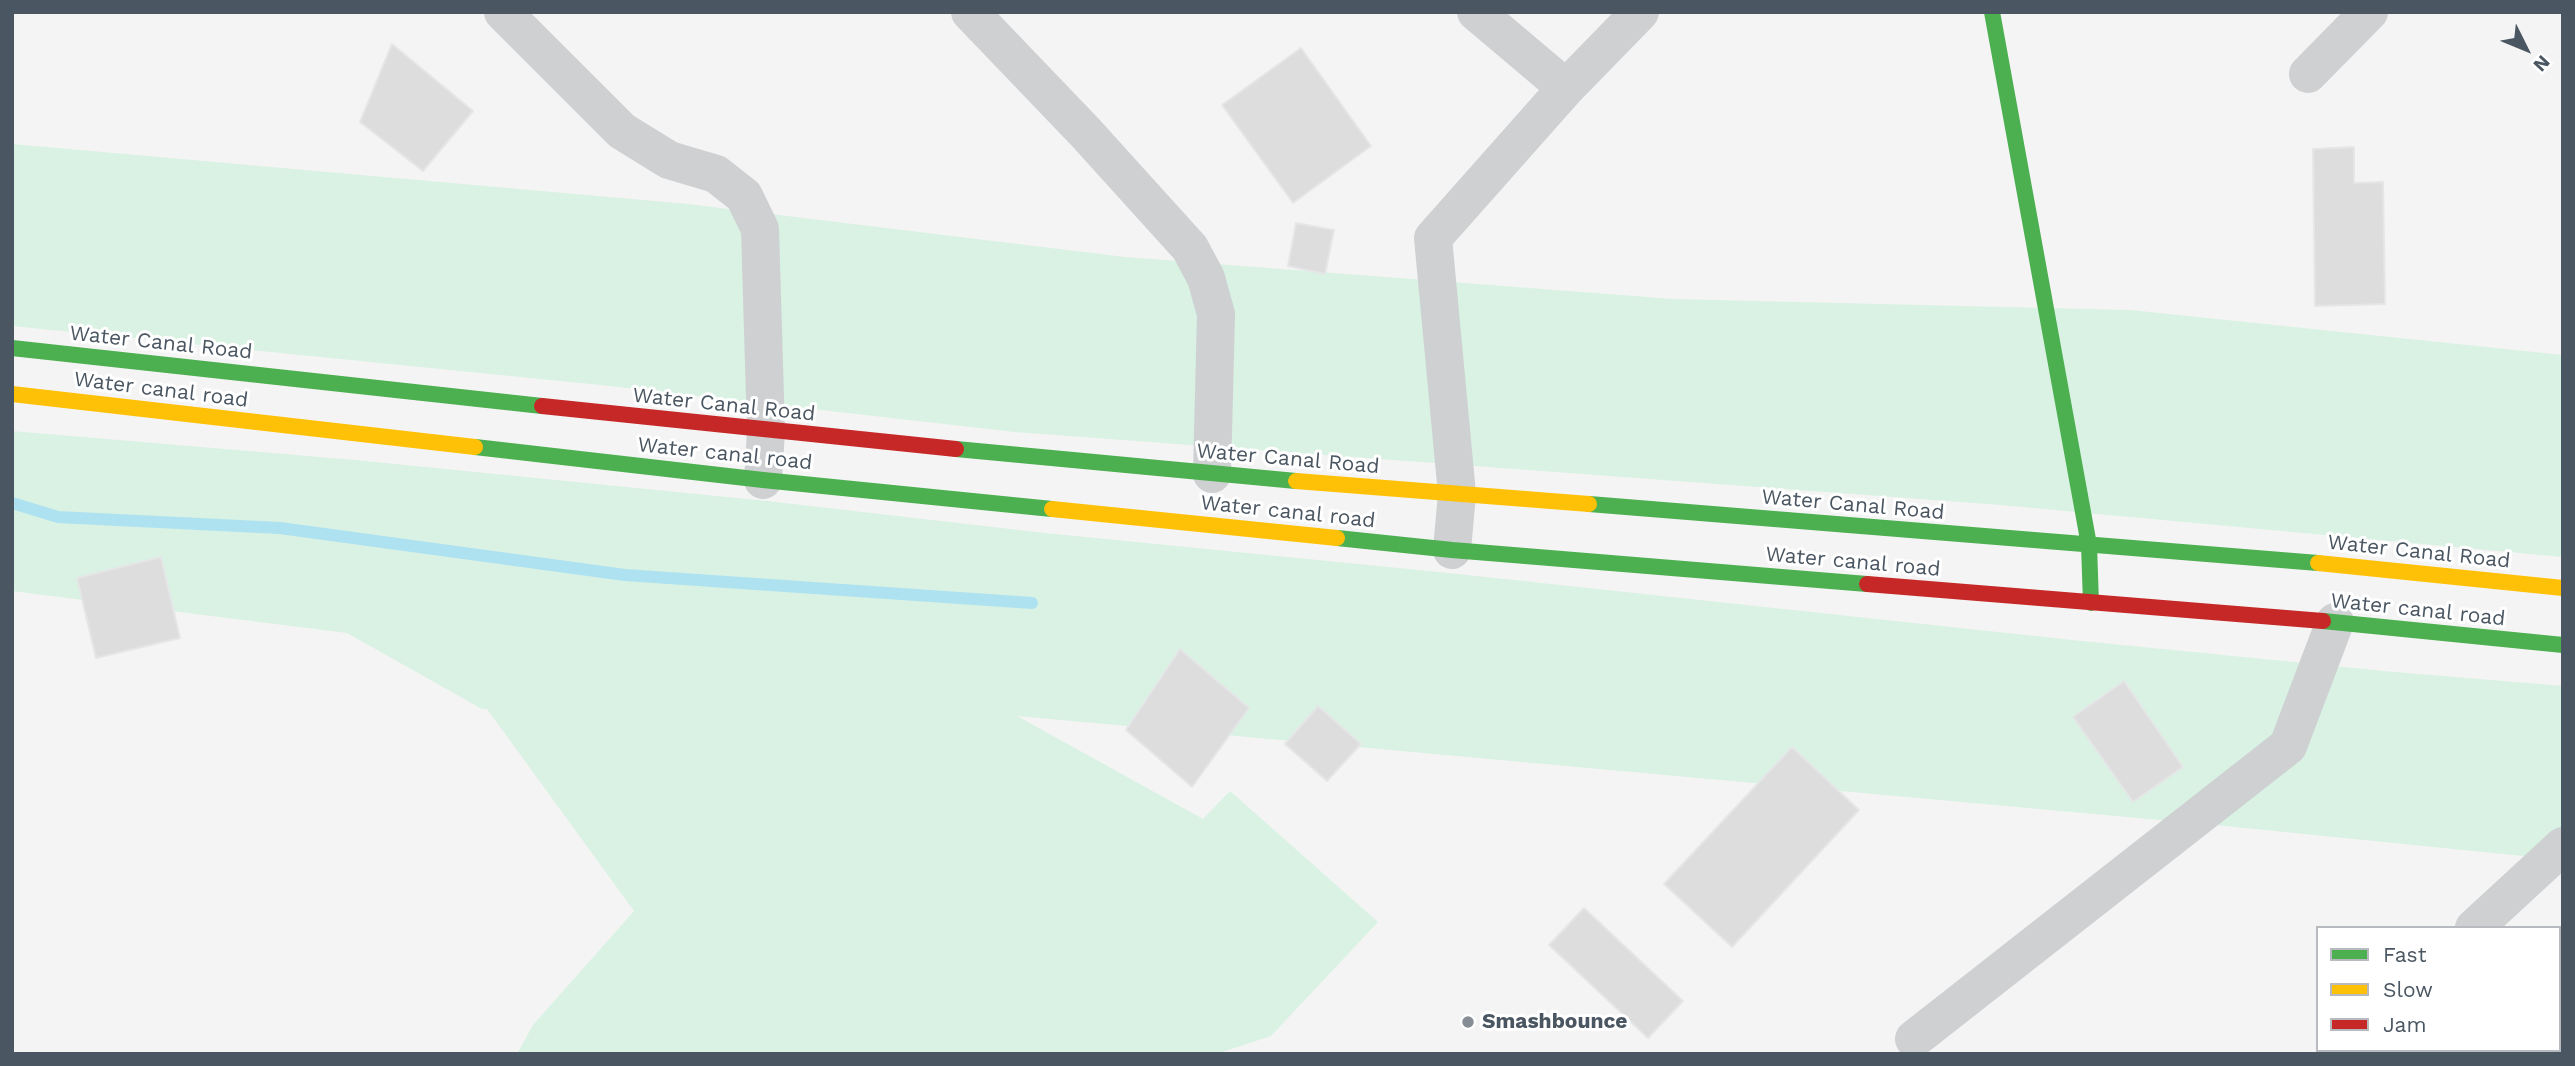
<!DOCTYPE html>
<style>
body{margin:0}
#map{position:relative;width:2575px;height:1066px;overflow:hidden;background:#f4f4f4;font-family:"Work Sans",sans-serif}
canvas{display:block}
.frame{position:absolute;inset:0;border:14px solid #4a5661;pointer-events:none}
.legend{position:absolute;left:2316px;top:926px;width:245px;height:126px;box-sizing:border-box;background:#fff;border:2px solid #b7bbc0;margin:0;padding:9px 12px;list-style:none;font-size:21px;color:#4a5661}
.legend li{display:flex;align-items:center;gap:14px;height:35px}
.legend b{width:35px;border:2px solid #b7bbc0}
.north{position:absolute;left:2491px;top:14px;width:70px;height:70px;-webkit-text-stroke:5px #fff;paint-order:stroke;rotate:133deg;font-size:19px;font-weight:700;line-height:28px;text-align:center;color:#4a5661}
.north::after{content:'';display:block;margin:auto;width:24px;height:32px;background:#4a5661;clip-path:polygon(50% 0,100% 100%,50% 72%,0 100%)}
</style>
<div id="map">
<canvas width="2575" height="1066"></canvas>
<div class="frame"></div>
<ul class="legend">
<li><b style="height:9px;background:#4caf50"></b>Fast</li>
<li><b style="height:9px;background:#ffc107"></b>Slow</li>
<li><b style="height:9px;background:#c62828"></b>Jam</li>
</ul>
<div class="north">N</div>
</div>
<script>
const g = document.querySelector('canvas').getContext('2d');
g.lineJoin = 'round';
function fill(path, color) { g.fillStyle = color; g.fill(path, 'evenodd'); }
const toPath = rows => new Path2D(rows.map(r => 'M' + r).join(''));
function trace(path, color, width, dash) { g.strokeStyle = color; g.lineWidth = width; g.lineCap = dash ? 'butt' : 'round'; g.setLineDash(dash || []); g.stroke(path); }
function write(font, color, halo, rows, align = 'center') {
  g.font = font + ' "Work Sans",sans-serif'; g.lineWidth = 6; g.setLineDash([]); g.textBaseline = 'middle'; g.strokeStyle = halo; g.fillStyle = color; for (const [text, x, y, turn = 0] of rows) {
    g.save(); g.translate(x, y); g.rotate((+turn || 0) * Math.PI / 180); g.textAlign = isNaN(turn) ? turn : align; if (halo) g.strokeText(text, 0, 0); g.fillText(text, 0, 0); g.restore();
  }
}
const green = toPath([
 [12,144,688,204,1125,257,1673,299,2130,310,2563,355,2563,557,2001,505,1015,432,601,385,12,326],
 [12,431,355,460,767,501,1045,533,1439,572,2072,640,2383,671,2563,686,2563,860,2215,825,1017,716,1203,819,1230,791,1378,922,1271,1036,1216,1054,517,1054,533,1025,634,911,487,709,482,709,347,633,12,591]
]);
const stream = toPath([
 [12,503,58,517,280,528,625,575,1032,603]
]);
const building = toPath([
 [392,44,473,111,423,171,360,122,392,44],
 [1301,48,1371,146,1293,203,1222,105,1301,48],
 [2354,147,2354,183,2383,182,2385,304,2315,306,2313,149,2354,147],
 [1296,223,1334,230,1325,274,1288,266,1296,223],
 [161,557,180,638,96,658,77,578,161,557],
 [1180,649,1249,708,1192,787,1126,730,1180,649],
 [2124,681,2183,767,2133,802,2073,717,2124,681],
 [1318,706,1361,744,1327,781,1285,744,1318,706],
 [1792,747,1859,810,1732,947,1664,884,1792,747],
 [1584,908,1683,1001,1648,1038,1549,945,1584,908]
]);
const street = toPath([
 [503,12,622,131,669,160,716,174,744,196,760,229,766,431,763,480],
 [970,12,1085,132,1190,248,1206,278,1216,314,1212,474],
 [1476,12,1566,88],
 [2308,74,2369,12],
 [1452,550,1457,494,1433,238,1566,88,1640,12],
 [2474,928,2563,846],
 [1914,1039,2288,746,2335,622],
 [2335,1054,2339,1050]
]);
const fast = toPath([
 [1992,12,2089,545,2091,603],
 [12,348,542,406],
 [475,447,763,480,1052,509],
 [956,449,1296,481],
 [1589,504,2318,563],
 [1337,538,1452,550,1867,584],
 [2323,621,2563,645]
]);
const slow = toPath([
 [12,394,475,447],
 [1296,481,1589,504],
 [1052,509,1337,538],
 [2318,563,2563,588]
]);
const jam = toPath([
 [542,406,956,449],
 [1867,584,2323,621]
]);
const markers = [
 [1468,1022,7,"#868d94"]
];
const streetNames = [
 ["Water Canal Road",161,343,6],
 ["Water canal road",161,390,7],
 ["Water Canal Road",724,405,6],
 ["Water canal road",725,454,6],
 ["Water Canal Road",1288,459,5],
 ["Water Canal Road",1853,505,5],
 ["Water canal road",1288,512,6],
 ["Water Canal Road",2419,552,6],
 ["Water canal road",1853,562,5],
 ["Water canal road",2418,610,6]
];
const poiNames = [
 ["Smashbounce",1482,1022]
];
fill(green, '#d9f2e3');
trace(stream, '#aee2f0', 12);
fill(building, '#ddddde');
trace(building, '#e5e6e7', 2);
trace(street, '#ced0d2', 38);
trace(fast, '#4caf50', 16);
trace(slow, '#ffc107', 16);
trace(jam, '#c62828', 16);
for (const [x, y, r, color] of markers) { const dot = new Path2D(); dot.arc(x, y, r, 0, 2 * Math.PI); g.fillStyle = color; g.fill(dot); trace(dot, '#fff', 2.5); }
write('21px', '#4a5661', '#fff', streetNames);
write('bold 21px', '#4a5661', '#fff', poiNames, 'left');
</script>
